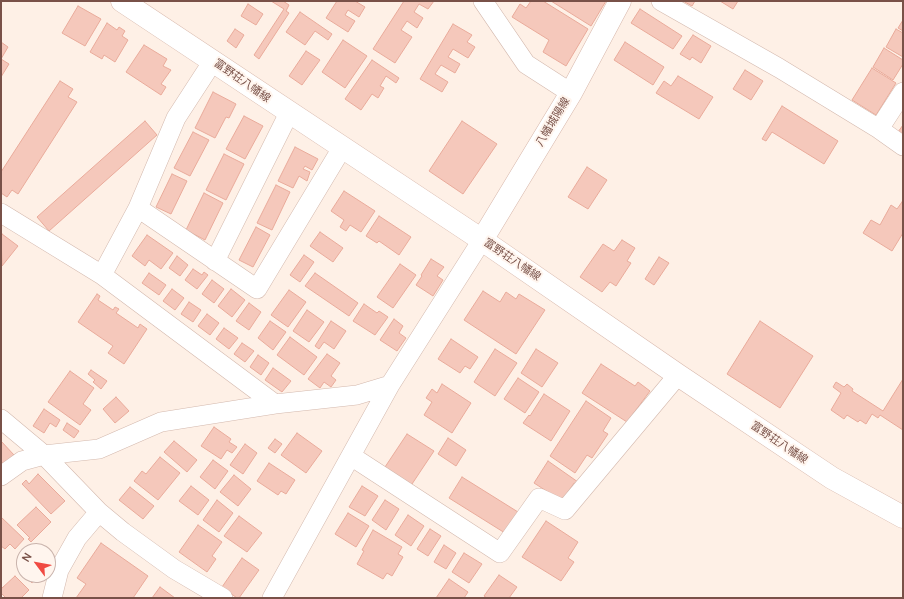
<!DOCTYPE html>
<meta charset="utf-8">
<style>
body{margin:0}
#map{position:relative;width:904px;height:599px;overflow:hidden;background:#fef0e6;font-family:Manrope,sans-serif}
canvas{display:block}
.frame{position:absolute;inset:0;border:2px solid #795148;pointer-events:none}
.north{position:absolute;left:16px;top:543px;width:40px;height:40px;box-sizing:border-box;background:#fff5ee;border:1px solid #c9b3ac;border-radius:50%;rotate:302deg;font-size:11px;font-weight:700;line-height:16px;text-align:center;color:#795148}
.north::after{content:'';display:block;margin:auto;width:14px;height:18px;background:#f04a42;clip-path:polygon(50% 0,100% 100%,50% 72%,0 100%)}
</style>
<div id="map">
<canvas width="904" height="599"></canvas>
<div class="frame"></div>
<div class="north">N</div>
</div>
<script>
const g = document.querySelector('canvas').getContext('2d');
g.lineJoin = 'round';
function fill(path, color) { g.fillStyle = color; g.fill(path, 'evenodd'); }
const toPath = rows => new Path2D(rows.map(r => 'M' + r).join(''));
function trace(path, color, width, dash) { g.strokeStyle = color; g.lineWidth = width; g.lineCap = dash ? 'butt' : 'round'; g.setLineDash(dash || []); g.stroke(path); }
function write(font, color, halo, rows, align = 'center') {
  g.font = font + ' Manrope,"Noto Sans JP",sans-serif'; g.lineWidth = 4; g.setLineDash([]); g.textBaseline = 'middle'; g.strokeStyle = halo; g.fillStyle = color; for (const [text, x, y, turn = 0] of rows) {
    g.save(); g.translate(x, y); g.rotate((+turn || 0) * Math.PI / 180); g.textAlign = isNaN(turn) ? turn : align; if (halo) g.strokeText(text, 0, 0); g.fillText(text, 0, 0); g.restore();
  }
}
const building = toPath([
 [271,1,283,1,289,5,286,11,289,13,259,59,254,55,284,9,271,1],
 [337,1,355,1,365,7,359,17,348,10,345,15,355,21,348,32,326,18,337,1],
 [404,1,434,1,428,9,419,4,414,12,423,18,417,28,407,21,401,30,412,37,395,63,373,49,404,1],
 [531,1,543,1,588,29,566,66,543,52,549,40,512,17,520,4,526,8,531,1],
 [551,1,606,1,591,26,551,1],
 [683,1,695,1,692,6,683,1],
 [720,1,738,1,733,9,720,1],
 [248,4,263,14,256,25,241,16,248,4],
 [78,6,101,19,85,46,62,33,78,6],
 [640,9,682,36,673,49,631,23,640,9],
 [300,12,332,34,328,40,315,31,305,45,286,32,300,12],
 [903,20,903,31,898,28,903,20],
 [107,23,117,30,119,27,125,31,122,36,128,40,115,62,104,55,102,59,90,52,107,23],
 [453,24,472,35,467,42,475,47,468,58,453,49,448,57,460,64,455,73,441,65,435,74,448,82,442,92,420,79,453,24],
 [235,29,244,35,236,48,227,41,235,29],
 [896,29,903,33,903,57,886,47,896,29],
 [693,35,711,46,701,63,692,57,690,60,680,54,693,35],
 [343,40,367,56,345,88,322,72,343,40],
 [1,42,8,47,1,59,1,42],
 [625,42,664,67,653,85,614,60,625,42],
 [144,45,167,59,163,66,171,70,161,84,166,87,161,95,126,72,144,45],
 [884,48,903,60,903,64,893,80,873,67,884,48],
 [306,51,320,60,302,85,289,76,306,51],
 [1,59,9,64,1,77,1,59],
 [372,60,399,78,396,83,386,76,380,86,384,88,378,98,372,94,361,110,345,99,372,60],
 [872,68,896,83,876,115,852,100,872,68],
 [745,70,763,81,751,100,733,89,745,70],
 [678,76,713,97,699,119,656,93,664,81,671,86,678,76],
 [60,81,73,89,68,97,77,102,18,194,12,190,7,197,1,193,1,172,60,81],
 [213,92,236,104,229,118,226,117,215,138,195,128,213,92],
 [782,106,838,141,824,164,772,132,766,141,762,139,782,106],
 [244,116,263,126,245,159,226,149,244,116],
 [145,121,157,135,49,231,37,217,145,121],
 [462,121,497,144,463,194,429,171,462,121],
 [903,125,903,135,898,132,903,125],
 [193,132,209,140,190,176,174,168,193,132],
 [295,147,318,159,312,170,305,166,303,169,310,172,307,181,299,176,293,188,278,181,295,147],
 [224,154,244,164,226,200,206,190,224,154],
 [587,167,607,180,588,209,568,197,587,167],
 [172,174,187,181,171,214,156,207,172,174],
 [276,185,290,192,272,230,257,223,276,185],
 [344,191,375,211,361,232,350,225,346,231,340,227,344,220,331,211,344,191],
 [204,193,223,203,205,240,186,230,204,193],
 [902,202,903,203,903,233,892,251,863,233,871,220,880,225,891,205,897,209,902,202],
 [379,216,411,237,399,255,379,241,377,243,366,236,379,216],
 [256,227,270,235,253,267,239,260,256,227],
 [320,232,343,248,333,262,310,246,320,232],
 [2,234,18,246,2,266,1,235,2,234],
 [147,235,173,253,161,269,149,260,145,266,132,256,147,235],
 [622,240,635,248,627,261,631,263,616,286,610,282,602,292,580,277,603,244,614,251,622,240],
 [304,255,314,262,300,282,290,275,304,255],
 [177,256,188,265,180,276,169,268,177,256],
 [659,257,669,263,654,285,645,279,659,257],
 [431,259,444,267,437,276,443,280,433,296,416,285,422,276,421,275,431,259],
 [400,264,416,275,393,308,377,297,400,264],
 [193,269,202,275,204,272,208,275,197,289,185,280,193,269],
 [149,273,166,285,159,295,142,283,149,273],
 [315,273,358,303,349,316,305,286,315,273],
 [212,280,224,289,214,303,202,294,212,280],
 [172,289,184,298,175,310,163,301,172,289],
 [231,289,245,300,232,317,218,306,231,289],
 [289,290,306,302,288,327,271,315,289,290],
 [483,291,500,302,506,292,516,299,519,294,545,310,516,354,464,320,483,291],
 [97,294,100,296,98,300,113,310,115,307,119,309,116,313,138,328,140,324,147,329,124,364,108,353,113,346,78,322,97,294],
 [189,302,201,310,193,322,181,314,189,302],
 [249,303,261,312,249,330,236,321,249,303],
 [364,304,377,313,379,311,388,317,375,335,353,321,364,304],
 [307,310,324,322,309,342,293,331,307,310],
 [207,314,219,323,210,335,198,326,207,314],
 [394,319,403,326,399,333,406,338,397,351,380,340,394,319],
 [270,321,286,332,273,350,258,338,270,321],
 [331,321,346,331,334,349,324,342,319,349,315,346,331,321],
 [760,321,813,356,780,408,727,374,760,321],
 [224,328,238,338,229,349,216,339,224,328],
 [290,337,317,357,304,375,277,355,290,337],
 [451,339,478,357,470,369,465,366,460,373,438,359,451,339],
 [242,343,254,351,245,362,234,354,242,343],
 [495,349,517,363,495,396,474,382,495,349],
 [536,349,558,363,542,387,521,373,536,349],
 [327,354,340,363,331,376,336,380,331,387,324,382,320,388,308,379,327,354],
 [258,355,269,363,261,375,250,367,258,355],
 [601,364,635,386,638,382,650,391,627,422,582,393,601,364],
 [273,368,291,381,282,392,265,380,273,368],
 [91,370,107,381,101,389,93,382,95,380,88,374,91,370],
 [70,371,94,388,83,404,91,410,80,425,48,402,70,371],
 [518,378,539,392,525,413,504,399,518,378],
 [903,379,903,430,880,415,878,418,872,414,866,424,860,420,858,422,847,415,844,419,831,410,841,393,833,387,836,382,844,387,847,384,853,389,852,391,883,411,903,379],
 [442,384,471,403,452,433,424,415,432,402,426,398,432,389,437,393,442,384],
 [544,394,570,411,551,441,523,423,529,415,530,416,544,394],
 [116,397,129,411,115,423,103,409,116,397],
 [586,401,611,418,603,431,608,434,592,458,587,455,575,473,550,456,586,401],
 [44,409,60,420,56,427,50,423,44,433,33,426,44,409],
 [67,423,79,431,74,438,63,430,67,423],
 [214,427,231,439,229,442,237,447,232,453,227,450,221,459,201,446,214,427],
 [297,433,322,451,306,473,281,455,297,433],
 [407,434,434,451,410,487,383,470,407,434],
 [448,438,466,450,456,466,438,454,448,438],
 [275,439,282,444,275,453,268,448,275,439],
 [1,441,14,455,3,464,1,461,1,441],
 [174,441,197,460,187,472,164,452,174,441],
 [245,444,257,453,243,474,230,465,245,444],
 [160,457,180,473,158,500,134,481,142,471,146,474,160,457],
 [213,460,228,471,215,489,200,477,213,460],
 [548,461,578,482,576,484,574,483,562,501,534,483,548,461],
 [269,463,295,480,286,494,281,491,278,495,257,481,269,463],
 [38,474,65,501,51,514,22,484,26,480,29,484,38,474],
 [234,475,251,489,238,506,220,492,234,475],
 [462,477,518,512,505,533,449,498,462,477],
 [191,486,209,500,198,515,179,501,191,486],
 [362,486,378,496,365,516,349,507,362,486],
 [130,487,154,506,143,519,119,500,130,487],
 [217,500,233,513,219,532,203,520,217,500],
 [385,500,399,509,386,530,372,520,385,500],
 [36,507,51,522,31,542,28,539,30,538,17,525,36,507],
 [348,513,369,526,356,547,335,534,348,513],
 [408,515,424,526,411,546,395,535,408,515],
 [239,516,262,533,247,552,224,536,239,516],
 [1,517,24,539,15,549,10,544,5,549,1,546,1,517],
 [546,521,578,542,568,558,574,562,561,581,522,557,546,521],
 [198,525,222,542,212,556,216,559,207,572,179,552,198,525],
 [430,529,441,536,428,556,417,549,430,529],
 [373,530,402,547,398,554,403,557,392,576,387,573,383,579,357,564,364,551,362,550,373,530],
 [101,543,148,576,133,598,76,598,86,584,77,578,101,543],
 [444,545,456,553,446,569,434,562,444,545],
 [464,553,482,564,469,583,452,572,464,553],
 [242,558,259,570,239,598,237,598,222,587,242,558],
 [48,560,53,565,48,569,48,560],
 [25,575,41,575,32,583,25,575],
 [499,575,517,587,509,598,487,598,484,596,499,575],
 [15,576,29,590,21,598,6,598,1,593,1,589,15,576],
 [449,579,468,592,464,598,436,598,449,579],
 [160,587,175,598,152,598,160,587]
]);
const minor = toPath([
 [483,1,526,64,571,93],
 [661,1,779,68,879,129,903,146],
 [879,129,903,92],
 [138,208,257,289,342,148],
 [1,213,102,275,138,208,176,118,213,61],
 [215,261,289,113],
 [102,275,275,404],
 [1,419,44,455,99,512,123,532,174,569,223,598],
 [351,456,500,553,539,498,565,510,678,375],
 [1,476,22,461,44,455,99,449,161,422,275,404,357,395,390,385],
 [52,598,59,570,77,538,99,512],
 [272,598,390,385,482,240]
]);
const secondary = toPath([
 [122,1,482,240,678,375,832,478,903,517],
 [482,240,571,93,620,1]
]);
const streetNames = [
 ["富野荘八幡線",242,81,35],
 ["八幡城陽線",553,122,-59],
 ["富野荘八幡線",512,260,34],
 ["富野荘八幡線",779,443,34]
];
fill(building, '#f5c8bb');
trace(building, '#e9aa9a', 1);
trace(minor, '#d3b8ad', 20);
trace(secondary, '#d6b6aa', 23);
trace(minor, '#fff', 19);
trace(secondary, '#fff', 22);
write('11px', '#795148', '#fff5ee', streetNames);
</script>
